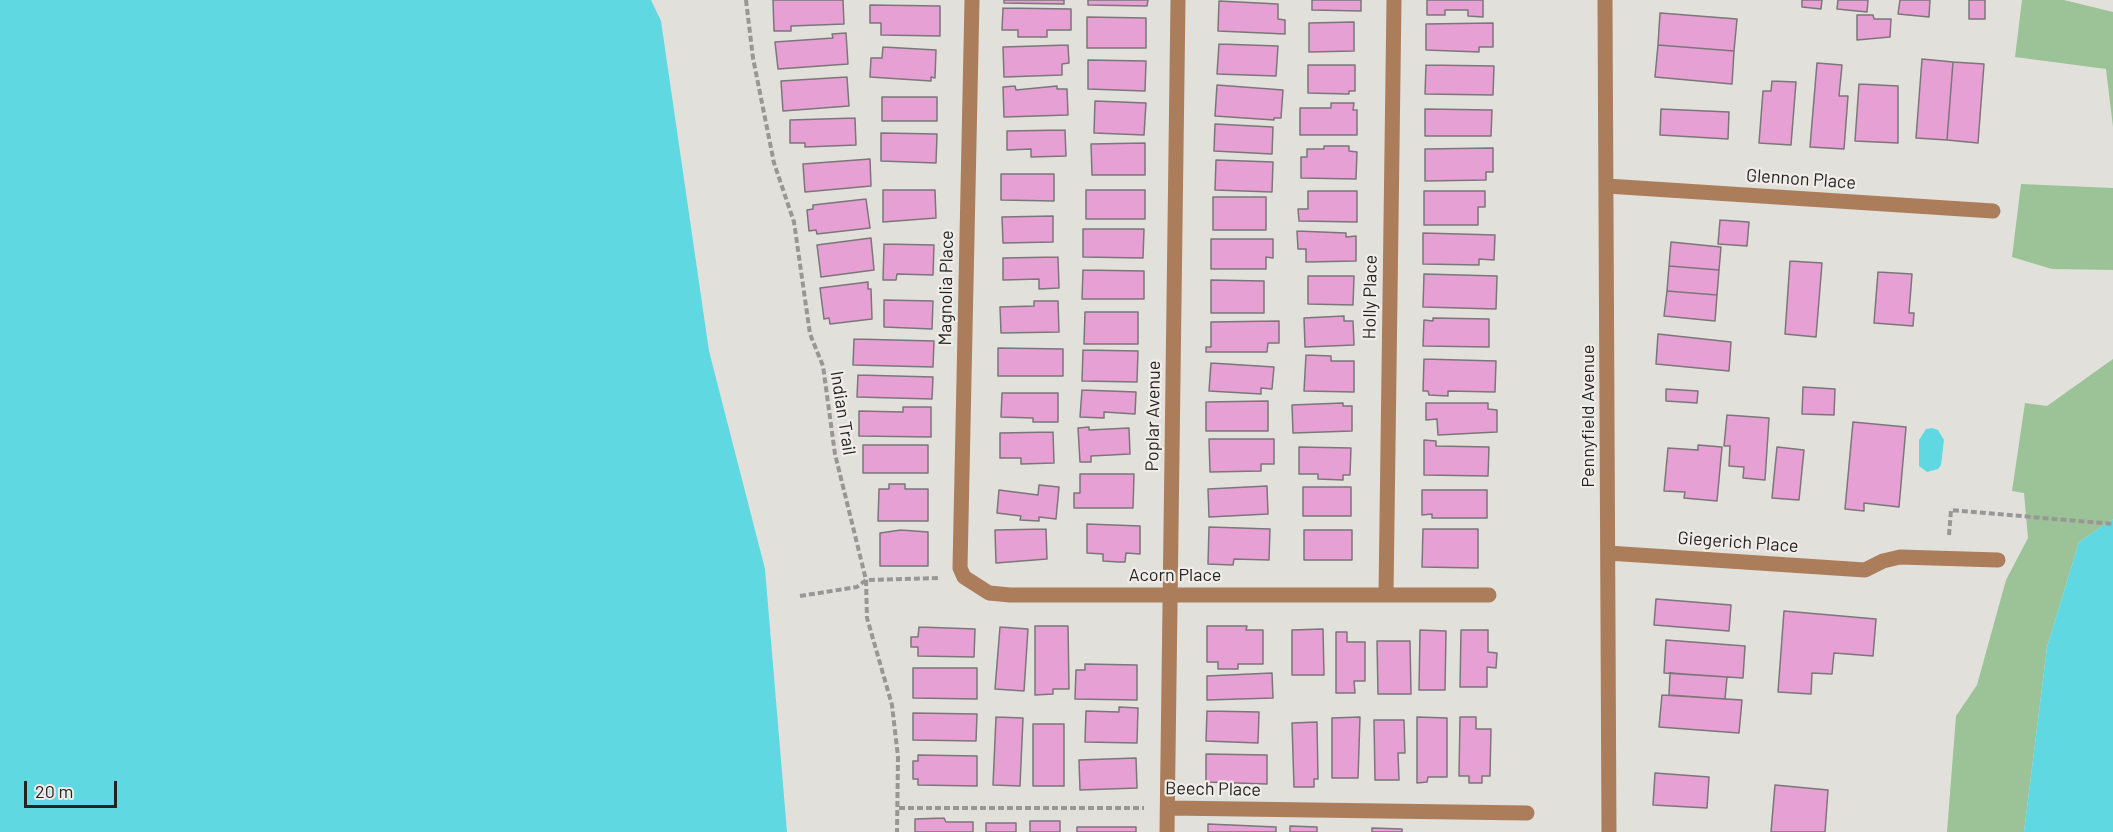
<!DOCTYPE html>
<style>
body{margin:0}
#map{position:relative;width:2113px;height:832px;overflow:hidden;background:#e2e0db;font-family:Barlow,sans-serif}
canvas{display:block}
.scale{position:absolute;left:24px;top:781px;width:93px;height:27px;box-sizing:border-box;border:3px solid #242322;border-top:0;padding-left:8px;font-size:18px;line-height:21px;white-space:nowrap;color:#242322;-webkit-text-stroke:4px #f0ede9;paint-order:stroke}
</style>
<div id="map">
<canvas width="2113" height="832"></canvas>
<div class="scale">20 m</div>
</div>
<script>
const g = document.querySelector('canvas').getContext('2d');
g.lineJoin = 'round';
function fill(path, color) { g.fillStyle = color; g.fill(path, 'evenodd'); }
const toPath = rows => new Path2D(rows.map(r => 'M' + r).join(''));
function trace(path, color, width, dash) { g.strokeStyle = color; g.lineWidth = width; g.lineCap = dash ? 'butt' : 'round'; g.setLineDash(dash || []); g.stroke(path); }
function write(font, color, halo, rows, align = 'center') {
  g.font = font + ' Barlow,sans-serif'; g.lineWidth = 4.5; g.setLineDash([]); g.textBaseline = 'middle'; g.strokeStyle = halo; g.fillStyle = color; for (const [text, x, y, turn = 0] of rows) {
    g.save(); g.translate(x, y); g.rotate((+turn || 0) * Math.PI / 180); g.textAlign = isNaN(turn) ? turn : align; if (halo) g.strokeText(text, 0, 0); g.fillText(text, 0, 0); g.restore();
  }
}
const green = toPath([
 [2022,0,2064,0,2113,12,2113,127,2106,69,2015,57],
 [2021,184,2113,188,2113,270,2052,269,2012,257],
 [2113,359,2113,519,2079,542,2047,647,2024,832,1947,832,1956,716,1977,685,2006,580,2028,538,2024,493,2012,491,2025,403,2047,406]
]);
const water = toPath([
 [0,0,651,0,661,21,709,351,765,569,787,832,0,832],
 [1932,428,1938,430,1944,440,1941,465,1938,469,1927,472,1919,466,1919,440,1926,429],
 [2113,519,2113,832,2024,832,2047,647,2079,542]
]);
const building = toPath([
 [773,0,843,0,844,24,791,26,791,31,774,31,773,0],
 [1004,0,1064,0,1064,4,1004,3,1004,0],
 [1088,0,1148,0,1147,6,1088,5,1088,0],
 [1312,0,1361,0,1361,11,1312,10,1312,0],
 [1427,0,1483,0,1483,17,1468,16,1468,10,1445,10,1445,15,1427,15,1427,0],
 [1802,0,1822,0,1821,9,1802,7,1802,0],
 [1838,0,1868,0,1867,12,1837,9,1838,0],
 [1900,0,1930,0,1929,17,1898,14,1900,0],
 [1969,0,1985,0,1985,19,1969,19,1969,0],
 [1219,1,1278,4,1278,19,1285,20,1285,34,1218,31,1219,1],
 [870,5,940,6,940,36,881,35,881,23,870,23,870,5],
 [1003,8,1071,9,1071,30,1047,30,1047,37,1018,37,1018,30,1002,30,1003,8],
 [1660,13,1737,19,1734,51,1658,45,1660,13],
 [1857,15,1873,15,1874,19,1891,19,1890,37,1857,40,1857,15],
 [1087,17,1146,18,1146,48,1087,48,1087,17],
 [1354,22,1354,51,1309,52,1309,23,1354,22],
 [1493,23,1493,47,1479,47,1479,52,1426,50,1426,24,1493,23],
 [846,33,848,64,778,69,775,42,833,38,832,34,846,33],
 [1219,44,1278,46,1276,76,1217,74,1219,44],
 [1068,45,1069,63,1062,64,1062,75,1004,77,1003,47,1068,45],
 [1658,45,1734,51,1732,84,1655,77,1658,45],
 [883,47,936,50,935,78,931,77,931,81,870,77,871,58,882,58,883,47],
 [1922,59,1953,62,1947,140,1916,138,1922,59],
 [1088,60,1146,61,1145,91,1088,89,1088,60],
 [1953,62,1984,64,1978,143,1947,140,1953,62],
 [1817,63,1842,65,1839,96,1848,96,1844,149,1810,147,1817,63],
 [1308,65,1355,65,1355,91,1349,91,1349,94,1308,93,1308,65],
 [1426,65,1494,66,1493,95,1425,94,1426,65],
 [847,77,849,106,783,111,781,81,847,77],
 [1772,81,1796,82,1791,145,1759,143,1763,91,1771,91,1772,81],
 [1859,84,1898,86,1898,143,1855,141,1859,84],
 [1217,85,1283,90,1281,118,1274,118,1274,120,1215,116,1217,85],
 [1015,86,1016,90,1057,86,1057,89,1067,89,1068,115,1004,117,1003,87,1015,86],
 [882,97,937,97,937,121,882,121,882,97],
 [1095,101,1146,103,1144,135,1094,133,1095,101],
 [1331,103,1354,103,1353,110,1357,110,1357,135,1300,135,1300,108,1331,108,1331,103],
 [1425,109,1492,110,1491,136,1425,136,1425,109],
 [1661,109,1729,112,1728,139,1660,135,1661,109],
 [855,118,856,145,805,147,805,143,790,143,790,120,855,118],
 [1215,124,1273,127,1272,154,1214,151,1215,124],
 [1065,130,1066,156,1031,157,1031,149,1007,150,1007,131,1065,130],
 [881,133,937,134,936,163,881,161,881,133],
 [1145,143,1145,175,1092,175,1091,144,1145,143],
 [1324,146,1349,146,1349,151,1357,152,1356,179,1301,178,1301,157,1307,157,1307,149,1324,149,1324,146],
 [1493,148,1493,172,1486,172,1486,180,1425,181,1425,149,1493,148],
 [870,159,871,186,805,192,803,164,870,159],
 [1216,160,1273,162,1272,192,1215,190,1216,160],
 [1001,174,1054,174,1054,201,1001,200,1001,174],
 [883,190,935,190,936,218,883,222,883,190],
 [1086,190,1145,190,1145,219,1086,219,1086,190],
 [1308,191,1357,191,1357,222,1299,221,1298,209,1308,209,1308,191],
 [1424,191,1485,191,1485,207,1478,207,1478,225,1424,225,1424,191],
 [1213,197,1266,197,1266,230,1213,230,1213,197],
 [866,199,870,228,817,234,816,230,809,231,807,210,813,209,813,205,866,199],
 [1053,216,1053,242,1003,243,1002,217,1053,216],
 [1720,220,1749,222,1747,246,1718,244,1720,220],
 [1083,229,1144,229,1143,258,1083,257,1083,229],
 [1297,231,1346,233,1346,237,1356,236,1356,261,1306,262,1306,249,1298,249,1297,231],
 [1423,233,1495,235,1494,260,1479,259,1479,265,1423,264,1423,233],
 [871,238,874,270,821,277,817,245,871,238],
 [1211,239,1273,239,1273,258,1266,257,1266,269,1211,269,1211,239],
 [1671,242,1721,247,1719,270,1669,266,1671,242],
 [884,244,934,245,933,275,897,274,896,280,883,280,884,244],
 [1058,257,1059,288,1039,289,1039,279,1003,280,1003,258,1058,257],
 [1790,261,1822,263,1816,337,1785,334,1790,261],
 [1669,266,1719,270,1717,295,1667,291,1669,266],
 [1083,270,1144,271,1144,299,1082,299,1083,270],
 [1878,272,1912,274,1909,313,1914,313,1913,326,1874,323,1878,272],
 [1424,274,1497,276,1496,309,1423,307,1424,274],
 [1308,276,1354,276,1353,305,1308,304,1308,276],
 [1211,280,1264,281,1264,313,1211,313,1211,280],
 [868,282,868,289,871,289,872,319,830,324,829,318,824,319,820,288,868,282],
 [1667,291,1717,295,1715,321,1664,316,1667,291],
 [884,300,933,301,932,329,884,327,884,300],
 [1034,301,1058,301,1059,332,1001,333,1000,307,1034,306,1034,301],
 [1085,312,1138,312,1138,344,1084,344,1085,312],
 [1344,316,1344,321,1353,321,1354,345,1305,347,1304,318,1344,316],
 [1433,318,1489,319,1489,347,1423,346,1424,320,1433,321,1433,318],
 [1279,321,1279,343,1268,343,1267,352,1206,352,1206,347,1211,347,1211,322,1279,321],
 [1658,334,1731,342,1729,371,1656,364,1658,334],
 [854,339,934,341,933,367,853,365,854,339],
 [998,348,1063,349,1063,376,998,376,998,348],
 [1083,350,1138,351,1137,382,1082,381,1083,350],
 [1306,355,1331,356,1331,361,1354,361,1354,392,1304,391,1306,355],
 [1424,359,1496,361,1495,392,1448,391,1448,396,1429,395,1428,391,1423,391,1424,359],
 [1211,363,1274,367,1272,389,1261,388,1261,394,1209,391,1211,363],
 [858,375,933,377,932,399,857,397,858,375],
 [1803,387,1835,389,1834,415,1802,414,1803,387],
 [1666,389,1698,391,1697,403,1666,401,1666,389],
 [1082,390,1136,392,1135,414,1104,412,1104,418,1080,417,1082,390],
 [1002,393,1058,393,1058,422,1033,422,1033,418,1001,417,1002,393],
 [1268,401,1268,431,1206,431,1206,402,1268,401],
 [1343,403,1343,406,1352,406,1352,431,1293,433,1292,405,1343,403],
 [1426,403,1488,403,1488,409,1497,410,1497,432,1438,435,1437,419,1426,420,1426,403],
 [903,407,931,407,931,437,859,436,859,411,903,412,903,407],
 [1727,415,1769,418,1765,480,1743,478,1744,467,1729,466,1730,446,1724,446,1727,415],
 [1853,422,1906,427,1899,507,1864,503,1864,511,1845,509,1853,422],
 [1089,427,1089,430,1129,428,1130,454,1091,456,1091,462,1080,462,1078,428,1089,427],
 [1053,432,1054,463,1021,464,1021,458,1000,458,1000,433,1053,432],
 [1209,439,1274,439,1274,464,1261,464,1261,471,1210,472,1209,439],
 [1424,440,1436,441,1436,446,1489,447,1488,476,1424,475,1424,440],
 [863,445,928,445,928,473,863,473,863,445],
 [1698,445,1722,447,1717,501,1684,498,1685,492,1664,491,1668,448,1698,450,1698,445],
 [1299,447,1351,448,1350,475,1343,475,1343,480,1318,479,1318,474,1299,474,1299,447],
 [1777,447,1804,450,1799,500,1772,498,1777,447],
 [1080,474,1134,474,1133,508,1074,508,1074,493,1080,493,1080,474],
 [889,484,905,484,905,489,928,489,928,521,878,521,879,489,889,489,889,484],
 [1039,485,1059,487,1056,519,1039,517,1039,521,1020,520,1021,516,997,513,999,490,1038,495,1039,485],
 [1267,486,1268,514,1209,517,1208,489,1267,486],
 [1303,487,1351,487,1351,516,1303,516,1303,487],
 [1422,490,1487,490,1487,518,1432,518,1432,514,1422,515,1422,490],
 [1087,524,1140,526,1140,554,1126,553,1125,562,1119,562,1103,561,1103,554,1087,553,1087,524],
 [1209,527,1270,529,1269,560,1234,559,1233,565,1208,564,1209,527],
 [1046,529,1047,559,996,563,995,530,1046,529],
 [1423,529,1478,529,1478,568,1422,567,1423,529],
 [901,530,928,532,928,566,880,566,880,533,901,530],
 [1304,530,1352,530,1352,560,1304,560,1304,530],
 [1656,599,1731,605,1729,631,1654,625,1656,599],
 [1784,611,1876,619,1873,656,1834,653,1832,674,1812,673,1811,694,1778,692,1784,611],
 [1035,626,1068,626,1069,689,1053,689,1053,694,1035,695,1035,626],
 [1207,626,1247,626,1246,630,1263,630,1263,664,1238,664,1238,669,1218,669,1218,662,1207,662,1207,626],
 [919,627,975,629,974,657,918,656,918,647,911,647,911,637,918,637,919,627],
 [1000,627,1028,629,1024,691,995,689,1000,627],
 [1323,629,1324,675,1292,675,1292,630,1323,629],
 [1420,630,1446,631,1445,690,1419,690,1420,630],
 [1461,630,1488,630,1488,652,1497,653,1496,668,1487,667,1487,687,1460,687,1461,630],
 [1336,632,1347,632,1347,642,1365,642,1365,681,1354,681,1355,693,1336,693,1336,632],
 [1666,640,1745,646,1743,678,1664,673,1666,640],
 [1377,641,1410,641,1411,694,1378,694,1377,641],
 [1085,664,1137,665,1137,700,1075,699,1076,670,1085,670,1085,664],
 [913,668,977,668,977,699,913,698,913,668],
 [1272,673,1273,698,1207,700,1207,676,1272,673],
 [1670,673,1727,677,1725,699,1669,695,1670,673],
 [1662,695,1742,700,1739,733,1659,727,1662,695],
 [1119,707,1138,708,1137,743,1085,742,1086,711,1119,712,1119,707],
 [1207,711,1259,712,1258,743,1206,741,1207,711],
 [913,713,977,714,976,741,913,740,913,713],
 [996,717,1023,718,1020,786,993,785,996,717],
 [1360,717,1358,778,1332,778,1332,718,1360,717],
 [1417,717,1447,718,1447,777,1428,777,1427,782,1417,783,1417,717],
 [1460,717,1476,717,1476,729,1491,729,1490,776,1482,776,1482,783,1469,783,1469,776,1459,776,1460,717],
 [1374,720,1404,720,1405,753,1398,753,1399,780,1375,780,1374,720],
 [1317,722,1318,779,1314,779,1314,787,1294,787,1292,723,1317,722],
 [1033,724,1064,724,1064,786,1033,786,1033,724],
 [1206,754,1267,755,1267,784,1206,782,1206,754],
 [918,755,977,756,977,786,918,785,918,779,913,779,913,761,918,761,918,755],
 [1136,758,1137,788,1080,790,1079,760,1136,758],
 [1655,773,1709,777,1707,808,1653,805,1655,773],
 [1775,785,1828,790,1825,832,1771,832,1775,785],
 [944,818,946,822,973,822,973,832,915,832,915,819,944,818],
 [1030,821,1060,821,1060,832,1030,832,1030,821],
 [986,823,1016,823,1016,832,986,832,986,823],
 [1208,824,1276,827,1276,832,1208,832,1208,824],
 [1290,826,1317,827,1317,832,1290,832,1290,826],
 [1077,827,1136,827,1136,832,1077,832,1077,827],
 [1372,828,1402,829,1402,832,1372,832,1372,828]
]);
const path = toPath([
 [746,0,753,58,774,163,794,222,810,334,823,366,835,454,866,580,867,618,892,705,898,757,897,832],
 [1949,535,1951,510,2113,524],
 [800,596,857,587,866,580,939,578],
 [899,808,1144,808]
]);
const minor = toPath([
 [972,0,960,568,964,577,989,593,1010,595,1489,595],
 [1605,0,1609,832],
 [1607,186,1993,211],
 [1608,553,1865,570,1883,561,1900,557,1998,560],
 [1386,595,1394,0],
 [1168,808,1527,813],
 [1167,832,1178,0]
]);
const streetNames = [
 ["Glennon Place",1801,179,4],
 ["Magnolia Place",946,288,-89],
 ["Holly Place",1370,297,-89],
 ["Indian Trail",843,413,81],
 ["Poplar Avenue",1153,416,-89],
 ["Pennyfield Avenue",1588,416,-90],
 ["Giegerich Place",1738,542,4],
 ["Acorn Place",1175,575],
 ["Beech Place",1213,789,1]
];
fill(green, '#9cc298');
fill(water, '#60d8e1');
fill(building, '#e7a0d4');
trace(building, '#7b7679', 1.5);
trace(path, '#999794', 4, [6, 3]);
trace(minor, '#ac7d5b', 15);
write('18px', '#242322', '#f0ede9', streetNames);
</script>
